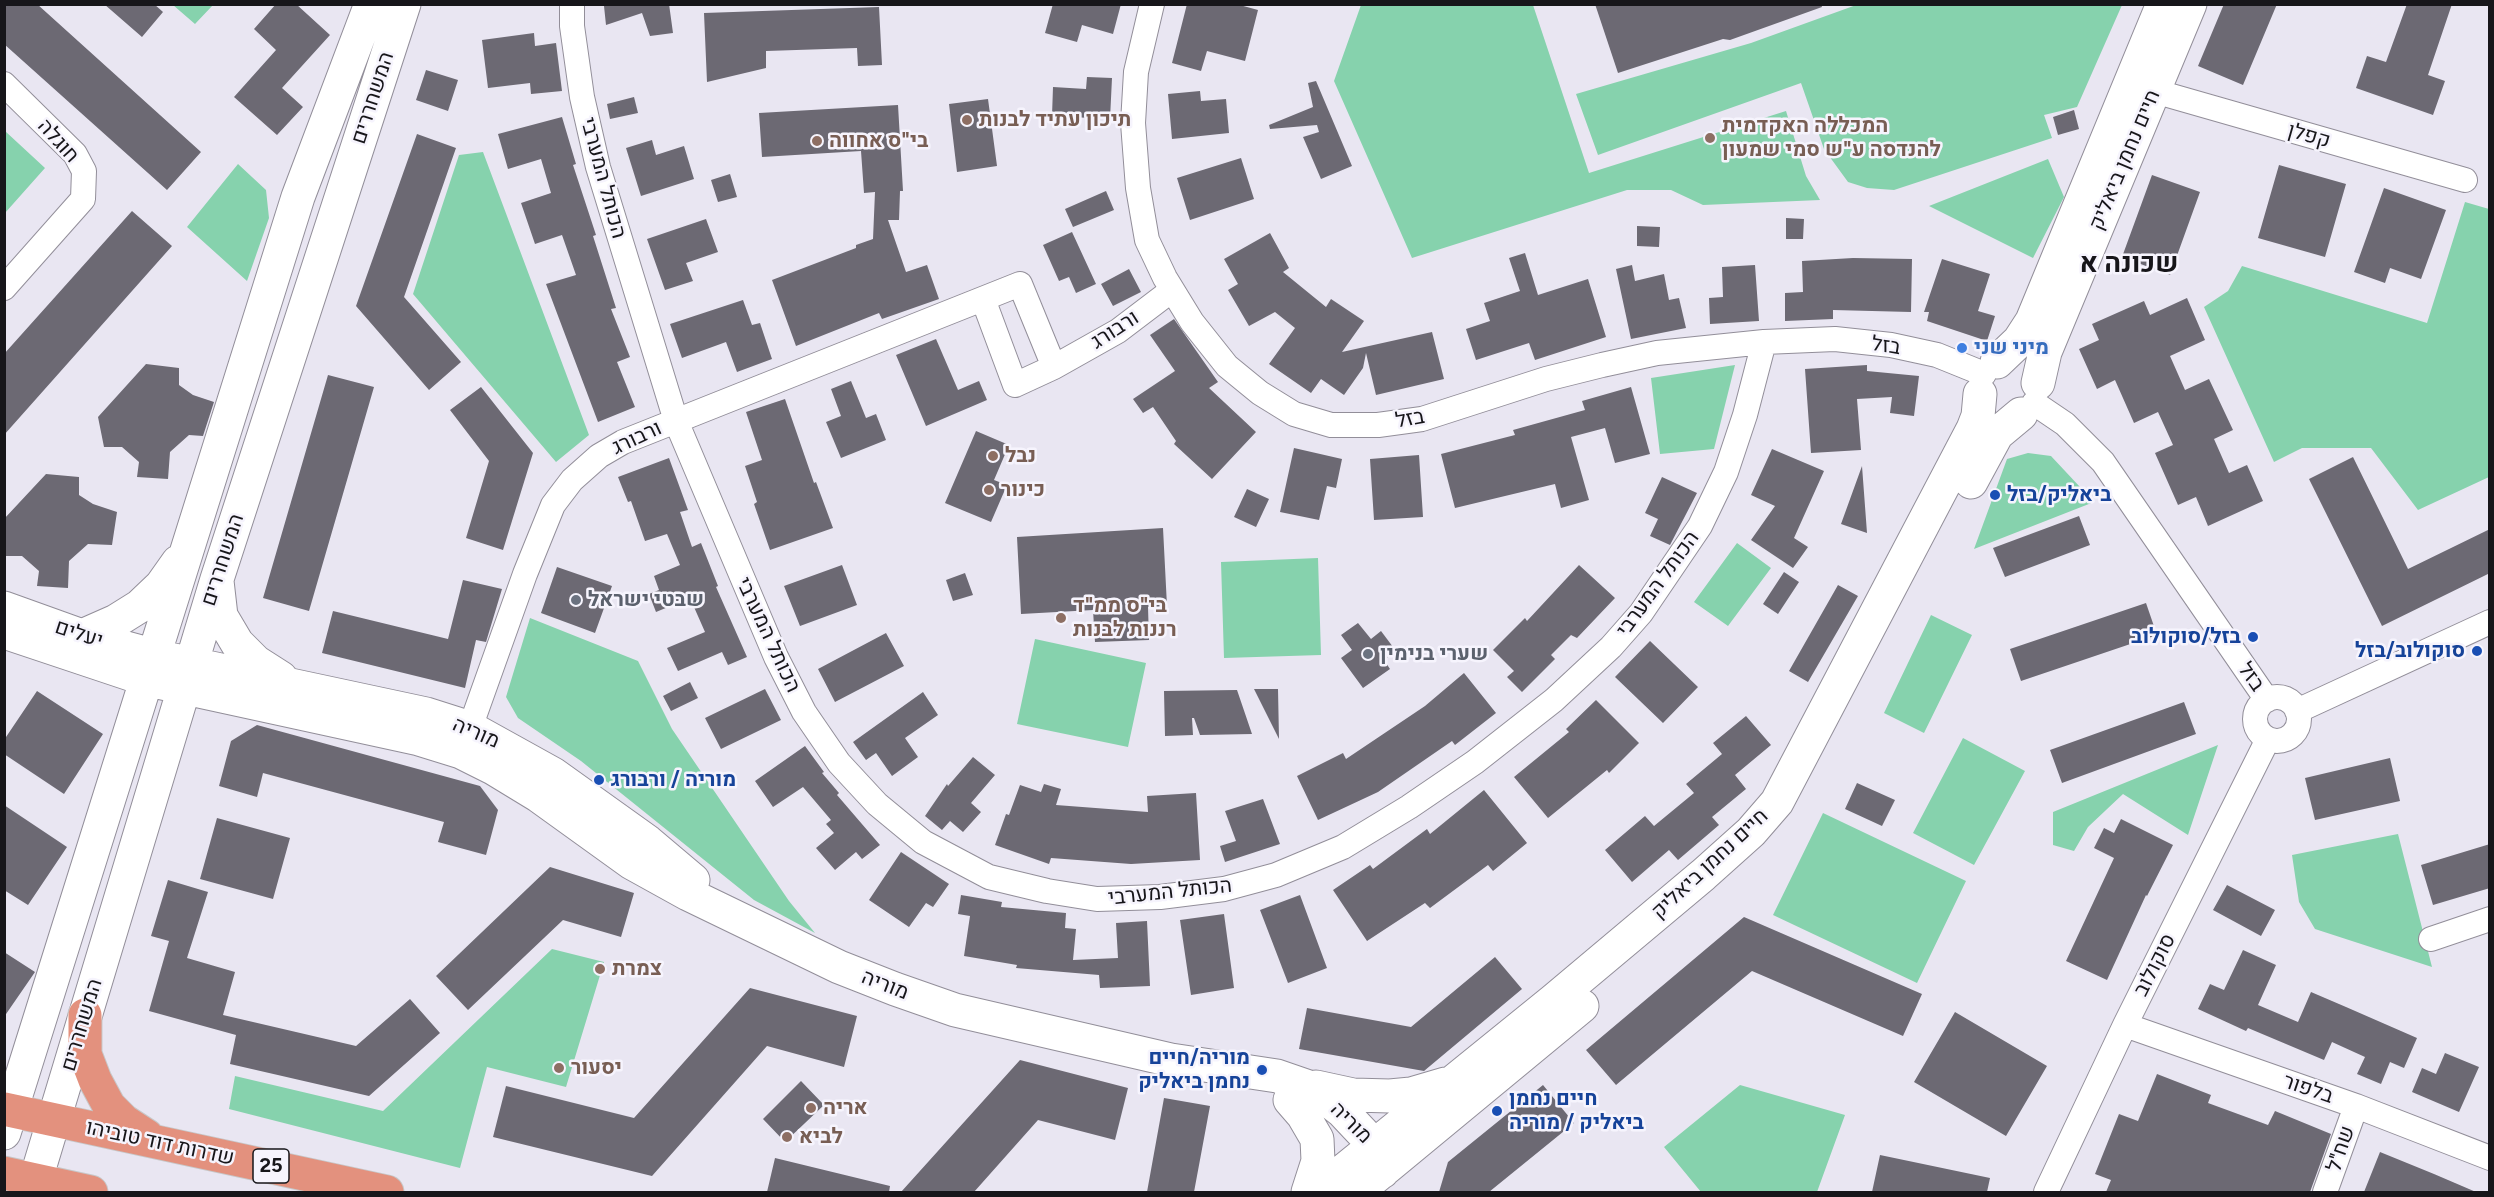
<!DOCTYPE html>
<meta charset="utf-8">
<style>
body{margin:0}
#map{position:relative;width:2494px;height:1197px;overflow:hidden;background:#e9e6f2;font-family:Figtree,sans-serif}
canvas{display:block}
.frame{position:absolute;inset:0;border:6px solid #17161a;pointer-events:none}
</style>
<div id="map">
<canvas width="2494" height="1197"></canvas>
<div class="frame"></div>
</div>
<script>
const g = document.querySelector('canvas').getContext('2d');
g.lineJoin = 'round';
function fill(path, color) { g.fillStyle = color; g.fill(path, 'evenodd'); }
const toPath = rows => new Path2D(rows.map(r => 'M' + r).join(''));
function trace(path, color, width, dash) { g.strokeStyle = color; g.lineWidth = width; g.lineCap = dash ? 'butt' : 'round'; g.setLineDash(dash || []); g.stroke(path); }
function write(font, color, halo, rows, align = 'center') {
  g.font = font + ' Figtree,Heebo,sans-serif'; g.lineWidth = 5; g.setLineDash([]); g.textBaseline = 'middle'; g.strokeStyle = halo; g.fillStyle = color; for (const [text, x, y, turn = 0] of rows) {
    g.save(); g.translate(x, y); g.rotate((+turn || 0) * Math.PI / 180); g.textAlign = isNaN(turn) ? turn : align; if (halo) g.strokeText(text, 0, 0); g.fillText(text, 0, 0); g.restore();
  }
}
const green = toPath([
 [1859,4,2122,5,2077,107,2044,115,2052,138,1894,190,1867,188,1848,182,1824,149,1801,83,1598,155,1576,94,1751,43],
 [173,5,213,5,195,24],
 [1361,5,1533,5,1589,173,1786,111,1806,176,1820,200,1703,205,1671,190,1627,190,1412,258,1334,81],
 [5,131,45,168,5,213],
 [483,152,589,435,556,462,413,294,459,155],
 [2048,159,2064,197,2033,258,1929,206],
 [238,164,266,190,269,218,247,281,187,227],
 [2465,202,2489,209,2489,477,2418,510,2371,448,2302,448,2274,462,2204,307,2228,291,2242,266,2427,323],
 [1735,365,1714,449,1660,454,1651,378],
 [2028,453,2051,456,2094,502,1974,549,2007,459],
 [1737,543,1771,568,1728,626,1694,602],
 [1318,558,1321,655,1224,658,1221,562],
 [1931,615,1972,635,1924,733,1884,713],
 [530,618,638,661,672,729,789,901,815,933,754,900,581,761,518,718,506,697],
 [1035,639,1146,663,1128,747,1017,724],
 [1963,738,2025,771,1974,865,1913,833],
 [2218,745,2188,835,2123,794,2088,827,2074,851,2053,845,2053,812],
 [1823,813,1966,881,1917,983,1773,915],
 [2398,834,2432,967,2315,929,2299,902,2292,855],
 [552,949,604,962,566,1087,487,1067,460,1168,229,1109,235,1076,383,1111],
 [1740,1085,1845,1115,1817,1192,1701,1192,1664,1147]
]);
const building = toPath([
 [4,4,37,4,201,152,167,190,4,44],
 [104,4,154,4,163,12,142,37],
 [276,4,296,4,330,35,282,88,303,107,277,135,234,97,276,50,254,29],
 [614,4,669,4,673,33,650,36,642,13,606,25,604,6],
 [1053,4,1121,4,1113,34,1082,25,1077,42,1045,33],
 [1187,4,1236,4,1258,10,1245,61,1207,51,1201,71,1172,63],
 [1595,4,1821,4,1822,7,1730,40,1723,39,1618,73],
 [2224,4,2277,4,2243,85,2198,66],
 [2407,4,2452,4,2428,75,2445,81,2433,115,2356,88,2367,56,2386,62],
 [879,7,882,65,858,66,857,48,766,51,766,68,707,82,704,13],
 [534,33,535,46,556,43,562,91,531,94,530,83,488,88,482,40],
 [426,70,458,80,448,111,416,100],
 [1087,77,1112,78,1110,119,1052,116,1053,87,1086,89],
 [1316,81,1352,166,1321,179,1303,137,1319,132,1317,125,1270,129,1269,125,1313,107,1308,83],
 [1200,91,1201,101,1226,99,1229,133,1172,139,1168,94],
 [634,97,638,113,610,119,607,104],
 [988,99,997,166,957,172,949,104],
 [898,105,903,191,900,191,899,220,888,220,906,272,927,265,939,299,882,319,879,313,796,346,772,280,856,248,856,245,873,239,875,192,864,193,861,151,762,157,759,113],
 [2074,110,2079,129,2058,135,2053,117],
 [562,117,576,164,573,165,596,235,593,236,616,308,611,309,630,357,617,362,635,407,598,422,546,284,576,275,562,235,535,244,521,203,551,193,541,159,508,169,498,134],
 [417,134,456,148,404,297,461,362,429,390,356,306],
 [652,140,656,155,684,146,694,179,641,196,626,148],
 [1241,158,1254,199,1190,220,1177,178],
 [2279,165,2346,184,2325,257,2258,238],
 [730,174,737,197,718,202,711,180],
 [2152,175,2200,192,2170,275,2122,257],
 [2384,188,2446,210,2421,279,2390,268,2385,283,2354,272],
 [1106,191,1114,210,1073,227,1065,209],
 [132,211,172,246,4,435,4,354],
 [1786,218,1804,219,1803,239,1786,239],
 [706,219,718,252,686,263,693,281,665,290,647,239],
 [1637,226,1660,227,1659,247,1637,246],
 [1072,232,1096,284,1076,293,1069,277,1059,281,1043,245],
 [1270,233,1289,268,1283,272,1326,307,1331,299,1364,321,1342,352,1432,332,1444,379,1376,395,1366,353,1363,368,1344,395,1321,379,1311,393,1269,364,1295,328,1275,312,1249,326,1228,290,1238,284,1224,259],
 [1525,253,1538,295,1588,279,1606,337,1535,360,1529,343,1476,360,1466,329,1490,321,1484,303,1520,291,1509,258],
 [1853,258,1912,259,1911,312,1833,310,1833,319,1785,321,1785,293,1803,292,1802,261],
 [1942,259,1990,274,1978,311,1995,316,1987,341,1927,321,1929,312,1924,312],
 [1632,265,1635,281,1664,274,1669,300,1679,298,1686,328,1631,339,1616,269],
 [1755,265,1759,321,1710,324,1709,298,1723,297,1722,267],
 [1129,269,1141,292,1113,306,1101,284],
 [2187,298,2205,340,2170,356,2185,390,2209,379,2233,430,2214,439,2229,473,2247,465,2263,501,2208,526,2196,497,2178,505,2155,453,2173,445,2158,412,2134,423,2115,380,2097,389,2079,349,2099,340,2092,324,2144,301,2150,315],
 [743,300,752,325,760,323,772,359,737,372,726,342,682,358,670,324],
 [1174,319,1218,382,1209,388,1256,432,1212,479,1174,444,1176,441,1153,407,1143,413,1133,399,1175,371,1150,335],
 [936,339,958,390,979,381,987,400,926,426,896,355],
 [146,364,179,368,179,385,193,395,214,402,203,436,189,435,170,452,168,479,137,477,139,462,122,447,104,447,98,417],
 [1867,365,1867,371,1919,376,1914,416,1890,413,1892,397,1857,399,1861,450,1811,453,1805,369],
 [328,375,374,387,309,611,263,598],
 [851,381,866,418,876,414,886,440,841,458,826,422,841,416,831,389],
 [481,387,533,453,503,550,466,538,489,461,450,410],
 [1631,387,1650,454,1615,463,1605,428,1571,437,1589,500,1561,508,1555,484,1455,508,1441,454,1515,435,1513,430,1585,410,1582,401],
 [785,399,814,483,816,482,833,528,770,550,754,504,757,502,745,466,762,460,746,412],
 [976,431,1009,445,994,480,1007,485,991,522,945,503],
 [1294,448,1342,459,1336,488,1327,486,1319,520,1280,512],
 [1772,449,1824,471,1794,538,1808,547,1793,568,1751,540,1775,506,1751,495],
 [1419,455,1423,517,1374,520,1370,459],
 [2353,457,2408,569,2490,529,2490,573,2382,626,2309,479],
 [669,458,688,510,680,512,692,547,701,543,718,586,716,587,747,657,728,665,722,652,678,671,667,648,705,632,690,598,656,612,649,594,659,590,654,576,680,565,667,534,645,541,631,501,628,502,618,477],
 [1862,466,1867,533,1841,524],
 [46,474,79,477,79,495,93,504,117,512,112,545,88,544,69,561,68,588,37,586,39,571,22,556,4,556,4,519],
 [1662,477,1697,493,1670,545,1650,536,1658,519,1645,513],
 [1247,489,1269,499,1256,527,1234,517],
 [2079,516,2090,545,2005,577,1993,548],
 [1163,528,1167,606,1148,607,1149,640,1095,642,1093,610,1021,614,1017,537],
 [842,565,857,605,800,626,784,586],
 [1579,565,1615,598,1577,638,1571,635,1551,655,1555,659,1522,692,1507,677,1514,671,1493,650,1525,618,1527,621],
 [557,567,612,586,595,633,541,613],
 [1784,572,1799,582,1778,614,1763,604],
 [965,573,973,595,953,601,946,580],
 [463,580,502,589,486,642,476,640,465,688,322,653,333,611,448,639],
 [1838,585,1858,596,1808,682,1789,671],
 [2146,603,2157,635,2021,681,2010,649],
 [1358,623,1371,639,1381,631,1396,651,1384,660,1390,669,1363,688,1341,658,1352,650,1341,635],
 [886,633,904,666,835,702,818,669],
 [1650,641,1698,687,1663,723,1615,677],
 [1464,673,1496,713,1455,745,1452,741,1378,792,1318,820,1297,776,1343,753,1346,759,1425,706],
 [690,682,698,698,671,711,663,696],
 [765,689,781,720,721,749,705,718],
 [1254,689,1278,689,1279,739],
 [1237,690,1252,734,1200,735,1194,718,1192,718,1193,735,1165,736,1164,691],
 [37,691,103,734,64,794,4,754,4,740],
 [923,692,938,715,905,738,918,757,892,776,876,753,866,760,853,742],
 [1596,700,1639,743,1609,773,1607,770,1548,818,1514,777,1569,732,1566,729],
 [2184,702,2196,734,2062,783,2050,750],
 [1746,716,1771,745,1735,775,1746,789,1712,817,1719,825,1678,860,1669,850,1632,882,1605,850,1645,816,1654,826,1694,793,1686,784,1722,754,1713,743],
 [257,725,480,786,498,810,486,855,438,842,444,822,263,773,257,797,219,786,231,741],
 [805,746,824,772,822,773,839,793,837,795,880,845,862,859,856,852,835,870,816,848,834,833,826,824,831,820,803,787,773,807,755,781],
 [973,757,995,775,971,803,981,812,963,832,950,821,942,830,925,816,947,784,948,786],
 [2390,758,2400,801,2315,820,2305,778],
 [1857,783,1895,800,1882,826,1845,809],
 [1044,784,1061,789,1056,805,1148,812,1147,796,1196,793,1200,860,1131,864,1051,858,1049,864,995,845,1006,814,1009,815,1020,785,1041,792],
 [1484,790,1527,843,1493,871,1488,865,1430,908,1425,903,1367,941,1333,890,1370,865,1373,869,1427,829,1430,834],
 [1263,799,1280,844,1225,862,1220,846,1236,841,1225,811],
 [4,805,67,847,28,905,4,890],
 [217,818,290,838,273,899,200,879],
 [2121,819,2173,845,2147,896,2146,895,2107,980,2066,961,2114,858,2094,848,2104,828,2114,833],
 [2490,844,2490,888,2433,905,2421,865],
 [901,852,949,884,933,907,926,903,909,927,869,900],
 [550,867,634,893,621,937,563,920,468,1010,436,976],
 [168,880,208,892,187,958,235,972,223,1015,356,1046,410,999,440,1033,369,1096,230,1064,236,1035,149,1011,169,941,151,936],
 [2227,885,2275,910,2261,936,2213,910],
 [961,895,1002,902,1001,907,1066,913,1065,928,1076,929,1073,960,1118,958,1116,923,1147,921,1150,986,1100,988,1099,975,1016,968,1017,965,964,956,970,916,958,914],
 [1300,895,1327,968,1288,983,1260,910],
 [1224,914,1234,988,1191,995,1180,920],
 [1744,917,1922,994,1903,1036,1752,971,1616,1085,1586,1050],
 [2243,950,2276,965,2258,1005,2298,1022,2311,992,2346,1007,2417,1038,2404,1068,2390,1062,2381,1084,2357,1074,2365,1057,2332,1042,2324,1060,2248,1028,2246,1031,2198,1009,2210,984,2224,990],
 [4,952,35,972,4,1017],
 [1495,957,1522,989,1424,1071,1299,1049,1307,1008,1411,1027],
 [750,988,857,1016,844,1067,767,1046,652,1176,493,1137,506,1086,634,1118],
 [1955,1012,2047,1066,2006,1136,1914,1082],
 [2445,1053,2479,1067,2459,1112,2412,1092,2422,1068,2436,1074],
 [1020,1060,1128,1088,1115,1140,1038,1120,974,1192,901,1192],
 [2157,1074,2211,1095,2208,1103,2268,1125,2275,1111,2331,1134,2310,1192,2106,1192,2111,1180,2095,1174,2119,1114,2138,1121],
 [801,1081,824,1105,785,1142,763,1119],
 [1543,1085,1574,1123,1489,1192,1439,1192,1448,1162],
 [1164,1098,1210,1106,1194,1192,1147,1192],
 [2380,1152,2434,1174,2476,1192,2364,1192],
 [1880,1155,1990,1178,1987,1192,1872,1192],
 [775,1158,890,1186,889,1192,767,1192]
]);
const street = toPath([
 [572,4,572,26,582,97,598,167,676,421,776,657,804,712,839,763,877,804,923,842,989,877,1047,891,1097,899,1160,897,1224,889,1276,875,1343,847,1409,807,1475,762,1554,700,1611,647,1641,613,1700,526,1726,472,1745,415,1764,342],
 [1152,4,1136,72,1133,123,1138,188,1147,240,1165,278,1192,322,1227,366,1260,393,1294,414,1331,425,1378,425,1422,419,1546,379,1602,365,1657,353,1764,342,1835,339,1891,345,1937,355,1984,374],
 [4,84,75,154,84,171,83,199,4,288],
 [2154,91,2465,180],
 [983,299,1015,385,1054,367,1118,331,1172,290],
 [2034,403,2065,424,2103,462,2267,700],
 '2255 719a22 22 0 1 1 44 0a22 22 0 1 1-44 0Z',
 [2297,711,2490,622],
 [465,742,525,574,553,505,572,480,599,456,623,442,1020,284,1054,367],
 [2431,939,2490,919],
 [2125,1025,2356,1106,2490,1158],
 [2046,1192,2125,1025,2268,739],
 [2325,1192,2356,1106]
]);
const secondary = toPath([
 [1997,362,2019,341,2032,321,2163,4],
 [2038,383,2045,352,2190,4],
 [1971,482,1997,434,2021,414],
 [217,581,221,616,237,643,256,662,281,678],
 [4,608,82,636,155,656,426,714,470,728,553,774,648,842,693,880],
 [4,632,148,680,419,739,461,752,493,768,539,796,632,863,688,894,839,967,895,989,955,1010,1171,1060,1277,1076,1306,1086,1319,1093,1342,1111,1375,1146,1382,1172],
 [82,636,116,621,140,606,161,586,178,562],
 [1316,1087,1353,1095,1390,1096,1411,1094,1445,1084],
 [1290,1100,1303,1115,1317,1139,1318,1161,1308,1192],
 [4,1133,298,197,371,4],
 [32,1192,217,579,404,4],
 [1317,1192,1554,1000,1703,875,1751,832,1777,802,1973,429,1978,416,1980,394],
 [1357,1192,1582,1006]
]);
const highway = toPath([
 [85,1015,85,1054,95,1080,109,1106,124,1121,147,1136],
 [4,1109,387,1192],
 [4,1173,91,1192]
]);
const markers = [
 [967,120,6,"#8d6e63"],
 [1710,138,6,"#8d6e63"],
 [817,141,6,"#8d6e63"],
 [1962,348,6,"#3f7fe0"],
 [993,456,6,"#8d6e63"],
 [989,490,6,"#8d6e63"],
 [1995,495,6,"#1a4fb4"],
 [576,600,6,"#6b7280"],
 [1061,618,6,"#8d6e63"],
 [2253,637,6,"#1a4fb4"],
 [2477,651,6,"#1a4fb4"],
 [1368,654,6,"#6b7280"],
 [599,780,6,"#1a4fb4"],
 [600,969,6,"#8d6e63"],
 [559,1068,6,"#8d6e63"],
 [1262,1070,6,"#1a4fb4"],
 [811,1108,6,"#8d6e63"],
 [1497,1111,6,"#1a4fb4"],
 [787,1137,6,"#8d6e63"]
];
const shields = [
 [271,1166,36]
];
const shieldNames = [
 ["25",271,1166]
];
const streetNames = [
 ["המשחררים",373,98,-72],
 ["קפלן",2309,136,16],
 ["חוגלה",58,141,48],
 ["חיים נחמן ביאליק",2125,160,-67],
 ["הכותל המערבי",603,178,75],
 ["ורבורג",1115,330,-33],
 ["בזל",1886,346,9],
 ["בזל",1410,419,-10],
 ["ורבורג",637,438,-25],
 ["המשחררים",223,560,-72],
 ["הכותל המערבי",1658,584,-54],
 ["יעלים",79,634,18],
 ["הכותל המערבי",768,635,65],
 ["בזל",2251,677,55],
 ["מוריה",476,733,23],
 ["חיים נחמן ביאליק",1710,864,-43],
 ["הכותל המערבי",1170,892,-6],
 ["סוקולוב",2155,965,-63],
 ["מוריה",885,985,21],
 ["המשחררים",82,1025,-73],
 ["בלפור",2308,1089,19],
 ["מוריה",1351,1123,45],
 ["שדרות דוד טוביהו",160,1143,12],
 ["שח\"ל",2341,1149,-71]
];
const educationNames = [
 ["תיכון עתיד לבנות",979,120],
 ["המכללה האקדמית",1722,126],
 ["להנדסה ע\"ש סמי שמעון",1722,150],
 ["בי\"ס אחווה",829,141],
 ["נבל",1005,456],
 ["כינור",1001,490],
 ["בי\"ס ממ\"ד",1073,606],
 ["רננות לבנות",1073,630],
 ["צמרת",612,969],
 ["יסעור",571,1068],
 ["אריה",823,1108],
 ["לביא",799,1137]
];
const shopNames = [
 ["מיני שני",1974,348]
];
const transitNames = [
 ["ביאליק/בזל",2007,495],
 ["בזל/סוקולוב",2241,637,"right"],
 ["סוקולוב/בזל",2465,651,"right"],
 ["מוריה / ורבורג",611,780],
 ["מוריה/חיים",1250,1058,"right"],
 ["נחמן ביאליק",1250,1082,"right"],
 ["חיים נחמן",1509,1099],
 ["ביאליק / מוריה",1509,1123]
];
const worshipNames = [
 ["שבטי ישראל",588,600],
 ["שערי בנימין",1380,654]
];
const districtNames = [
 ["שכונה א",2129,264]
];
fill(green, '#86d2ad');
fill(building, '#6c6973');
trace(street, '#928e99', 26);
trace(secondary, '#928e99', 35);
trace(highway, '#c7c7c8', 35);
trace(street, '#fff', 24);
trace(secondary, '#fff', 33);
trace(highway, '#e3917e', 33);
for (const [x, y, r, color] of markers) { const dot = new Path2D(); dot.arc(x, y, r, 0, 2 * Math.PI); g.fillStyle = color; g.fill(dot); trace(dot, '#f6f4fd', 2); }
for (const [x, y, w] of shields) { const box = new Path2D(); box.roundRect(x - w / 2, y - 17, w, 34, 4.5); g.fillStyle = '#f6f4fd'; g.fill(box); trace(box, '#17161a', 1.5); }
write('bold 20px', '#17161a', null, shieldNames);
write('21px', '#17161a', '#f6f4fd', streetNames);
write('bold 21px', '#785e54', '#f6f4fd', educationNames, 'left');
write('bold 21px', '#366cbe', '#f6f4fd', shopNames, 'left');
write('bold 21px', '#164399', '#f6f4fd', transitNames, 'left');
write('bold 21px', '#5b616d', '#f6f4fd', worshipNames, 'left');
write('bold 27px', '#17161a', '#f6f4fd', districtNames);
</script>
